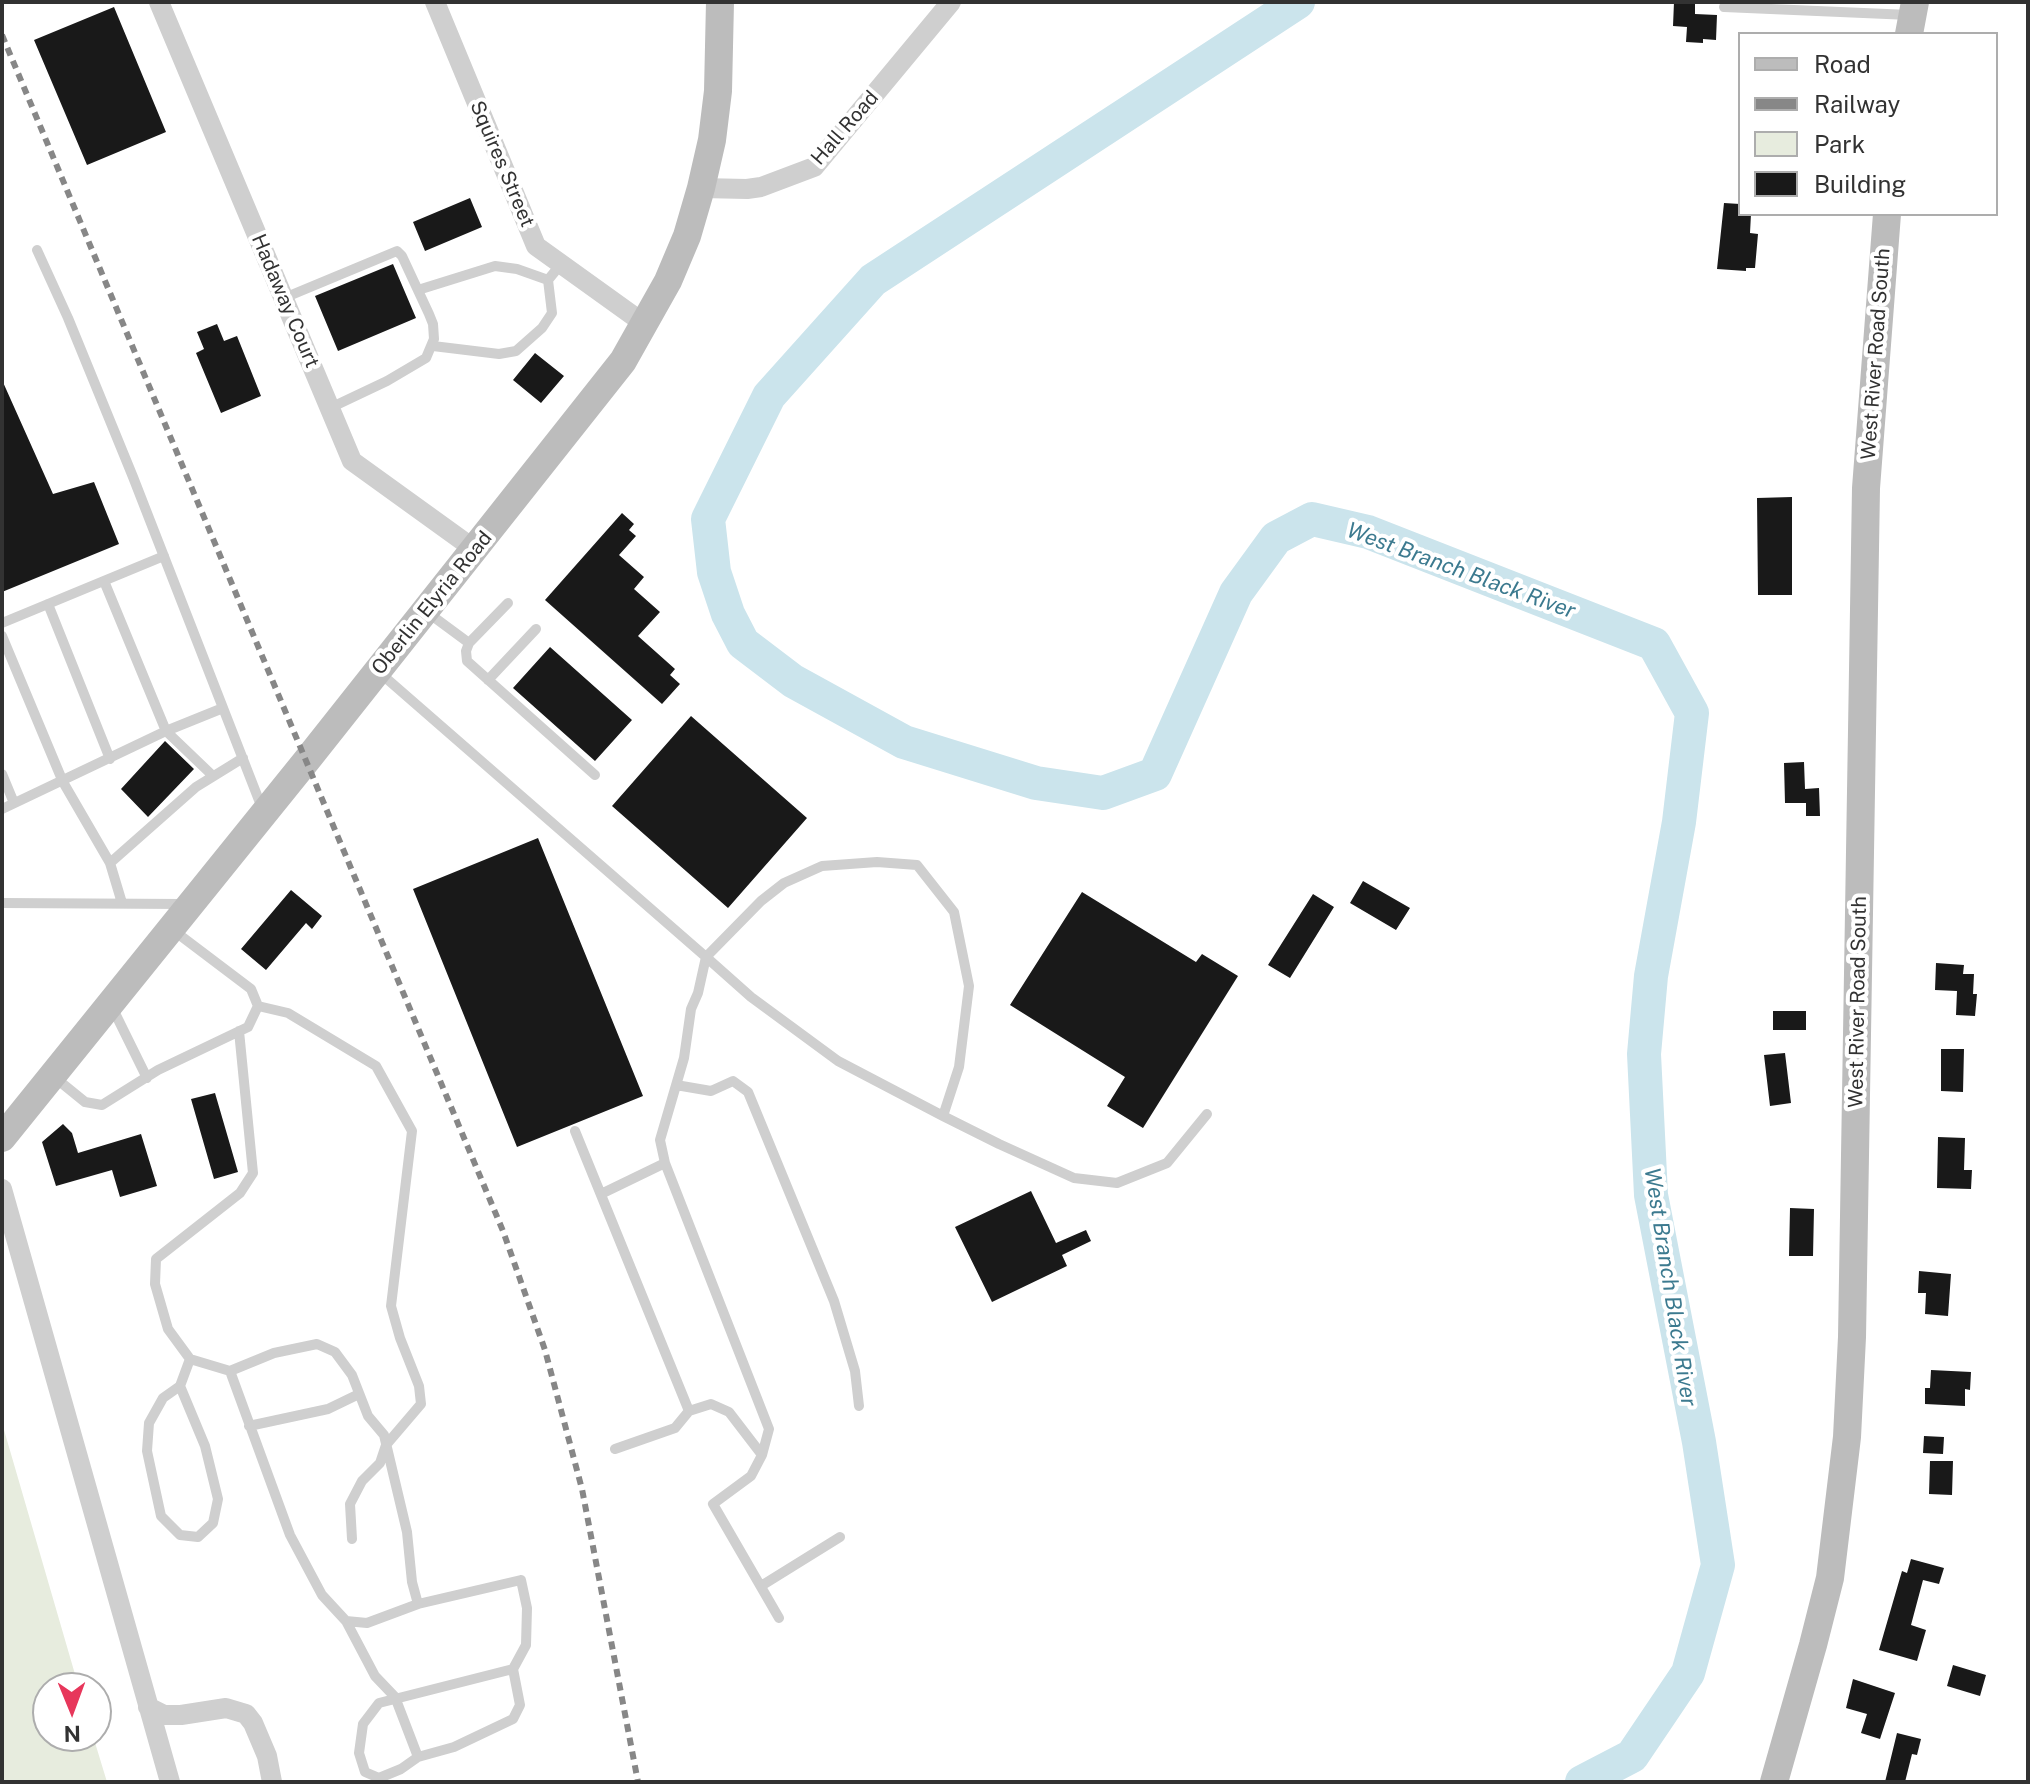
<!DOCTYPE html>
<style>
body{margin:0}
#map{position:relative;width:2030px;height:1784px;overflow:hidden;background:#fff;font-family:"Public Sans",sans-serif}
canvas{display:block}
.frame{position:absolute;inset:0;border:4px solid #323232;pointer-events:none}
.legend{position:absolute;left:1738px;top:32px;width:260px;height:184px;box-sizing:border-box;background:#fff;border:2px solid #adadad;margin:0;padding:10px 14px;list-style:none;font-size:24px;color:#323232}
.legend li{display:flex;align-items:center;gap:16px;height:40px}
.legend b{width:40px;border:2px solid #adadad}
.north{position:absolute;left:32px;top:1672px;width:80px;height:80px;box-sizing:border-box;background:#fff;border:2px solid #adadad;border-radius:50%;rotate:179deg;font-size:22px;font-weight:700;line-height:32px;text-align:center;color:#323232}
.north::after{content:'';display:block;margin:auto;width:28px;height:36px;background:#e7375b;clip-path:polygon(50% 0,100% 100%,50% 72%,0 100%)}
</style>
<div id="map">
<canvas width="2030" height="1784"></canvas>
<div class="frame"></div>
<ul class="legend">
<li><b style="height:10px;background:#bcbcbc"></b>Road</li>
<li><b style="height:10px;background:#878787"></b>Railway</li>
<li><b style="height:22px;background:#e7ecde"></b>Park</li>
<li><b style="height:22px;background:#191919"></b>Building</li>
</ul>
<div class="north">N</div>
</div>
<script>
const g = document.querySelector('canvas').getContext('2d');
g.lineJoin = 'round';
function fill(path, color) { g.fillStyle = color; g.fill(path, 'evenodd'); }
const toPath = rows => new Path2D(rows.map(r => 'M' + r).join(''));
function trace(path, color, width, dash) { g.strokeStyle = color; g.lineWidth = width; g.lineCap = dash ? 'butt' : 'round'; g.setLineDash(dash || []); g.stroke(path); }
function write(font, color, halo, rows, align = 'center') {
  g.font = font + ' "Public Sans",sans-serif'; g.lineWidth = 8; g.setLineDash([]); g.textBaseline = 'middle'; g.strokeStyle = halo; g.fillStyle = color; for (const [text, x, y, turn = 0] of rows) {
    g.save(); g.translate(x, y); g.rotate((+turn || 0) * Math.PI / 180); g.textAlign = isNaN(turn) ? turn : align; if (halo) g.strokeText(text, 0, 0); g.fillText(text, 0, 0); g.restore();
  }
}
const green = toPath([
 [2,1423,79,1688,48,1688,48,1736,93,1736,107,1782,2,1782]
]);
const river = toPath([
 [1298,2,873,280,769,396,708,519,714,572,728,614,743,643,793,681,904,742,1036,783,1103,793,1155,774,1236,593,1276,538,1312,519,1368,532,1654,644,1692,713,1679,822,1651,976,1644,1054,1651,1195,1699,1442,1718,1565,1688,1673,1632,1756,1582,1782]
]);
const building = toPath([
 [1674,2,1695,2,1695,14,1717,15,1716,40,1703,39,1703,43,1686,42,1687,27,1673,26],
 [114,7,166,132,87,165,34,40],
 [470,198,482,227,425,251,413,222],
 [1724,203,1740,204,1740,214,1751,214,1750,233,1758,234,1755,268,1746,268,1746,271,1717,269],
 [393,264,416,318,338,351,315,296],
 [217,324,224,341,237,336,261,396,221,413,196,353,204,349,197,332],
 [535,353,564,376,541,403,513,380],
 [2,380,53,494,94,482,119,544,2,592],
 [1792,497,1792,595,1758,595,1757,498],
 [622,513,634,524,629,530,636,536,619,555,644,577,634,589,660,612,638,636,675,669,670,675,680,684,662,704,545,600],
 [550,647,632,720,595,761,513,688],
 [691,716,807,818,728,908,612,806],
 [165,741,194,769,148,817,121,789],
 [1804,762,1805,789,1819,788,1820,816,1806,816,1806,803,1785,803,1784,763],
 [538,838,643,1096,517,1147,413,889],
 [1363,881,1410,908,1396,930,1350,903],
 [291,890,322,916,312,929,306,923,266,970,241,949],
 [1082,892,1196,962,1202,954,1238,976,1143,1128,1107,1106,1125,1077,1010,1005],
 [1313,894,1334,907,1290,978,1268,965],
 [1936,963,1964,965,1963,974,1974,974,1973,994,1977,994,1975,1016,1956,1015,1957,991,1935,990],
 [1773,1011,1806,1011,1806,1030,1773,1030],
 [1941,1049,1964,1049,1963,1092,1941,1091],
 [1785,1053,1791,1103,1770,1106,1764,1055],
 [215,1093,238,1172,214,1179,191,1099],
 [63,1124,72,1133,78,1153,141,1134,157,1186,120,1197,112,1170,56,1186,42,1142],
 [1938,1137,1965,1138,1964,1170,1972,1170,1971,1189,1937,1188],
 [1031,1191,1056,1243,1086,1230,1091,1241,1062,1255,1067,1266,992,1302,955,1227],
 [1790,1208,1814,1209,1813,1256,1789,1256],
 [1919,1271,1951,1274,1948,1316,1925,1314,1926,1293,1918,1293],
 [1931,1370,1971,1372,1970,1390,1965,1389,1965,1406,1925,1404,1925,1388,1930,1388],
 [1924,1436,1944,1437,1943,1454,1923,1453],
 [1930,1461,1953,1461,1952,1495,1929,1494],
 [1911,1559,1944,1568,1939,1584,1923,1580,1911,1625,1926,1630,1917,1661,1879,1650,1902,1571,1907,1573],
 [1953,1665,1986,1675,1980,1696,1947,1686],
 [1853,1679,1895,1693,1880,1739,1861,1733,1867,1714,1846,1708],
 [1897,1733,1921,1739,1917,1755,1912,1754,1905,1782,1885,1782]
]);
const service = toPath([
 [1724,7,1910,15],
 [37,250,68,318,133,477,262,808],
 [418,290,495,266,517,269,548,280],
 [284,298,397,251,402,256,429,314,433,324,434,339,426,358,387,381,330,408],
 [433,346,499,354,516,351,542,328,552,313,548,280,561,264],
 [104,581,166,731,213,776],
 [48,604,110,759],
 [427,612,469,643,466,651,467,661,595,775],
 [2,623,164,556],
 [2,636,63,782,110,863],
 [469,643,508,603],
 [379,672,706,957,698,993,691,1009,684,1058,660,1140,665,1163,769,1429,762,1455,751,1476,713,1504,779,1618],
 [488,680,536,629],
 [2,774,14,803],
 [2,809,166,731,223,708],
 [2,903,184,904],
 [122,903,110,863,196,787,243,758],
 [258,1006,288,1013,376,1066,412,1131,391,1306,400,1338,419,1386,421,1404,386,1445,380,1463,362,1481,350,1504,352,1539],
 [112,1007,147,1078],
 [53,1076,85,1102,102,1105,158,1070,248,1027,258,1006,251,989,173,930],
 [676,1085,711,1091,733,1081,748,1092,834,1301,855,1371,859,1406],
 [943,1116,959,1067,969,986,954,912,917,865,877,862,822,866,784,883,761,901,706,957,751,997,838,1061,943,1116,999,1144,1074,1178,1117,1183,1167,1163,1207,1114],
 [575,1131,689,1411],
 [601,1194,665,1163],
 [230,1371,290,1535,322,1595,346,1621,367,1623,418,1604,412,1582,407,1532,384,1435,368,1416,352,1375,335,1352,317,1344,274,1353,230,1371,190,1359,168,1329,155,1284,156,1259,240,1193,253,1173,239,1031],
 [180,1386,205,1446,218,1499,213,1523,198,1537,180,1535,161,1516,147,1451,149,1423,163,1398,180,1386,190,1359],
 [249,1426,328,1409,359,1394],
 [615,1449,675,1428,689,1411,711,1404,729,1412,762,1455],
 [761,1586,840,1537],
 [346,1621,375,1676,395,1697,418,1757,454,1747,513,1719,520,1705,513,1669,526,1645,527,1608,521,1580,418,1604],
 [418,1757,401,1769,379,1778,365,1772,359,1753,363,1724,379,1703,513,1669]
]);
const minor = toPath([
 [159,2,352,461,474,549],
 [435,2,536,246,646,325],
 [701,188,747,189,761,187,814,167,951,2],
 [2,1189,170,1782],
 [148,1707,164,1715,181,1715,226,1708,246,1714,253,1723,267,1756,272,1782]
]);
const secondary = toPath([
 [1909,34,1915,2],
 [2,1138,307,760,623,361,668,281,687,236,701,188,712,140,718,91,720,2],
 [1774,1782,1813,1645,1830,1578,1847,1437,1852,1337,1866,488,1887,214]
]);
const rail = toPath([
 [2,35,503,1231,545,1350,582,1489,638,1782]
]);
const streetNames = [
 ["Hall Road",845,128,-49],
 ["Squires Street",502,164,67],
 ["Hadaway Court",285,301,67],
 ["West River Road South",1876,354,-86],
 ["Oberlin Elyria Road",432,603,-51],
 ["West River Road South",1858,1002,-89]
];
const waterNames = [
 ["West Branch Black River",1461,571,20],
 ["West Branch Black River",1670,1287,81]
];
fill(green, '#e7ecde');
trace(river, '#cbe4ec', 34);
fill(building, '#191919');
trace(service, '#cfcfcf', 10);
trace(minor, '#cfcfcf', 20);
trace(secondary, '#bcbcbc', 28);
trace(rail, '#878787', 6, [8, 6]);
write('20px', '#323232', '#fff', streetNames);
write('italic 22px', '#3c7a8f', '#fff', waterNames);
</script>
